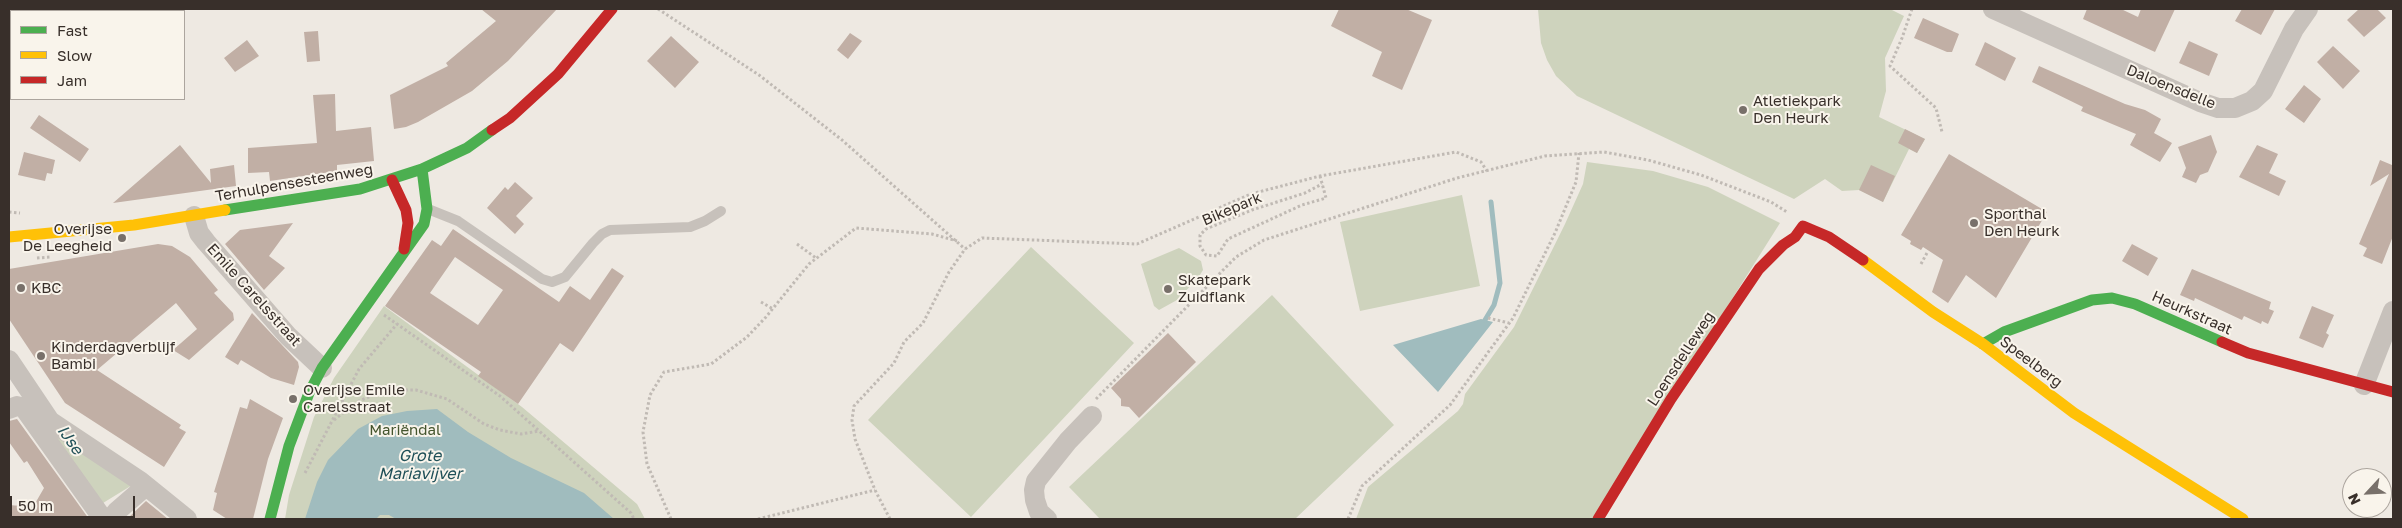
<!DOCTYPE html>
<meta charset="utf-8">
<style>
body{margin:0}
#map{position:relative;width:2402px;height:528px;overflow:hidden;background:#eee9e2;font-family:"Golos Text",sans-serif}
canvas{display:block}
.frame{position:absolute;inset:0;border:10px solid #382f2a;pointer-events:none}
.legend{position:absolute;left:10px;top:10px;width:175px;height:90px;box-sizing:border-box;background:#f9f4eb;border:1px solid #aca59e;margin:0;padding:6px 9px;list-style:none;font-size:15px;color:#382f2a}
.legend li{display:flex;align-items:center;gap:10px;height:25px}
.legend b{width:25px;border:1px solid #aca59e}
.north{position:absolute;left:2342px;top:468px;width:50px;height:50px;box-sizing:border-box;background:#f9f4eb;border:1px solid #aca59e;border-radius:50%;rotate:245deg;font-size:14px;font-weight:700;line-height:20px;text-align:center;color:#382f2a}
.north::after{content:'';display:block;margin:auto;width:18px;height:22px;background:#78706a;clip-path:polygon(50% 0,100% 100%,50% 72%,0 100%)}
.scale{position:absolute;left:10px;top:496px;width:125px;height:22px;box-sizing:border-box;border:2px solid #382f2a;border-top:0;padding-left:6px;font-size:15px;line-height:18px;white-space:nowrap;color:#382f2a;-webkit-text-stroke:4px #f9f4eb;paint-order:stroke}
</style>
<div id="map">
<canvas width="2402" height="528"></canvas>
<div class="frame"></div>
<ul class="legend">
<li><b style="height:6px;background:#4caf50"></b>Fast</li>
<li><b style="height:6px;background:#ffc107"></b>Slow</li>
<li><b style="height:6px;background:#c62828"></b>Jam</li>
</ul>
<div class="north">N</div>
<div class="scale">50 m</div>
</div>
<script>
const g = document.querySelector('canvas').getContext('2d');
g.lineJoin = 'round';
function fill(path, color) { g.fillStyle = color; g.fill(path, 'evenodd'); }
const toPath = rows => new Path2D(rows.map(r => 'M' + r).join(''));
function trace(path, color, width, dash) { g.strokeStyle = color; g.lineWidth = width; g.lineCap = dash ? 'butt' : 'round'; g.setLineDash(dash || []); g.stroke(path); }
function write(font, color, halo, rows, align = 'center') {
  g.font = font + ' "Golos Text",sans-serif'; g.lineWidth = 4; g.setLineDash([]); g.textBaseline = 'middle'; g.strokeStyle = halo; g.fillStyle = color; for (const [text, x, y, turn = 0] of rows) {
    g.save(); g.translate(x, y); g.rotate((+turn || 0) * Math.PI / 180); g.textAlign = isNaN(turn) ? turn : align; if (halo) g.strokeText(text, 0, 0); g.fillText(text, 0, 0); g.restore();
  }
}
const green = toPath([
 [1538,9,1890,9,1904,16,1885,58,1886,91,1879,117,1925,139,1917,153,1909,149,1883,202,1859,190,1842,191,1825,179,1794,199,1577,96,1556,76,1547,60,1541,43],
 [1587,162,1653,171,1708,187,1780,223,1593,519,1356,519,1368,487,1458,411,1463,404,1465,394,1514,327,1565,224,1583,184],
 [1462,195,1480,286,1360,311,1340,222],
 [1031,247,1134,343,971,517,868,420],
 [1179,248,1201,261,1203,270,1198,278,1177,300,1159,310,1154,306,1141,264],
 [1272,295,1394,425,1295,519,1100,519,1069,487],
 [384,306,522,407,637,504,645,519,285,519,289,495,314,417,334,378],
 [49,428,134,484,103,503]
]);
const water = toPath([
 [1481,319,1493,322,1438,392,1393,345],
 [437,409,468,432,511,458,584,493,614,519,396,519,389,515,380,515,376,519,305,519,317,482,328,460,358,429,382,416,407,411]
]);
const stream = toPath([
 [1485,320,1494,305,1500,283,1491,202]
]);
const building = toPath([
 [481,9,557,9,508,61,472,91,418,122,406,127,394,129,390,95,448,66,446,63,496,21],
 [1339,9,1406,9,1432,20,1402,90,1372,76,1382,52,1331,26],
 [2087,9,2121,9,2138,17,2141,9,2175,9,2155,52,2083,19],
 [2242,9,2275,9,2261,35,2235,21],
 [2359,9,2377,9,2386,18,2364,37,2347,20],
 [1923,18,1959,34,1952,52,1947,52,1914,38],
 [318,31,320,61,307,62,304,32],
 [850,33,862,41,848,59,837,50],
 [671,36,699,62,675,88,647,61],
 [247,40,259,56,235,72,224,58],
 [2189,41,2218,54,2209,76,2179,63],
 [1985,42,2016,58,2005,81,1975,65],
 [2333,46,2360,71,2343,89,2317,62],
 [2039,66,2125,104,2145,110,2161,119,2154,133,2172,143,2160,162,2130,145,2136,134,2081,111,2083,107,2032,82],
 [2304,85,2321,99,2304,123,2285,109],
 [335,94,336,131,371,127,374,161,337,165,337,171,270,181,269,172,248,173,248,148,317,143,313,95],
 [39,115,89,149,80,162,30,128],
 [1905,129,1925,139,1917,153,1898,143],
 [2211,135,2217,152,2208,172,2200,175,2196,183,2182,177,2186,168,2178,147],
 [180,145,211,183,210,169,234,165,236,186,113,203],
 [2257,145,2278,154,2269,173,2286,181,2279,196,2239,177],
 [24,152,55,160,52,174,47,173,45,181,18,175],
 [1949,154,2047,212,1996,298,1966,275,1948,303,1942,299,1932,292,1943,260,1923,247,1921,250,1910,244,1911,241,1901,235],
 [2380,160,2392,165,2393,163,2393,236,2382,264,2363,256,2367,248,2359,244,2389,174,2370,186],
 [1871,165,1895,176,1883,202,1859,190],
 [515,182,533,198,516,216,524,224,515,234,487,208,505,187,508,190],
 [293,223,269,256,285,268,264,290,225,244,240,230],
 [453,229,559,302,570,286,590,300,612,268,624,276,573,352,560,343,518,404,478,376,481,372,385,306,432,240,441,246],
 [455,257,503,290,478,325,430,293],
 [158,244,172,246,190,257,218,290,214,293,233,313,234,320,189,360,173,350,197,329,176,303,97,370,181,425,179,428,186,432,164,467,65,403,9,319,9,269],
 [2132,244,2158,258,2148,276,2122,261],
 [2192,269,2271,302,2269,309,2274,311,2268,324,2262,321,2261,324,2244,316,2242,320,2195,298,2194,301,2180,295],
 [2312,306,2334,315,2326,333,2329,335,2323,348,2299,338],
 [252,313,298,362,299,367,294,385,271,378,241,360,238,365,225,357],
 [1168,333,1196,362,1139,418,1129,407,1121,406,1121,399,1111,388],
 [250,399,283,418,268,459,253,519,227,519,213,510,217,493,214,492,240,407,247,409],
 [17,419,89,519,9,519,9,505,33,507,44,488,27,461,24,463,9,442,9,421],
 [146,501,168,519,127,519]
]);
const path = toPath([
 [658,9,759,75,842,140,965,249],
 [1912,9,1902,38,1890,66,1936,108,1942,132],
 [1320,176,1326,198,1302,205,1228,239,1217,256,1206,255,1200,246,1200,235,1206,229,1252,210,1305,193,1322,184],
 [9,212,20,213],
 [797,244,816,258],
 [37,258,51,257],
 [1921,264,1928,251],
 [761,302,773,309],
 [384,315,500,396,631,513,634,519],
 [1488,318,1509,323],
 [1096,399,1236,257,1264,240,1457,178,1545,156,1604,152,1648,160,1701,175,1771,202,1787,212],
 [334,420,357,402,385,390,416,390,447,399,484,424,500,430,521,434,539,431],
 [305,473,359,369,397,324],
 [671,519,647,464,643,432,650,395,664,372,711,364,747,337,766,317,809,264,856,228,932,234,957,241],
 [758,519,875,490],
 [890,519,875,490,855,439,852,420,854,406,894,363,904,342,923,323,949,272,965,249,982,238,1137,244,1251,194,1320,176,1456,152,1481,162,1487,171],
 [1348,519,1362,486,1450,405,1513,318,1555,233,1576,182,1579,153]
]);
const lane = toPath([
 [428,209,458,221,542,279,552,282,565,277,593,243,602,234,610,230,690,227,705,221,721,211]
]);
const street = toPath([
 [1993,9,2200,102,2218,108,2235,108,2252,101,2263,91,2294,29,2308,9],
 [194,216,199,233,206,242,288,336,322,368],
 [9,360,50,421,140,481,187,519],
 [2364,385,2393,311],
 [9,409,17,406,24,408,103,519],
 [116,512,146,486],
 [1047,519,1039,512,1035,500,1034,490,1036,481,1068,441,1092,416]
]);
const fast = toPath([
 [225,210,360,189,422,169,467,148,492,130],
 [1983,344,2004,332,2092,300,2112,298,2135,304,2222,342],
 [270,519,289,446,309,393,322,368,424,224,427,209,422,169]
]);
const slow = toPath([
 [9,237,134,225,225,210],
 [1863,260,1933,312,1983,344,2074,413,2243,519]
]);
const jam = toPath([
 [492,130,510,118,558,74,612,9],
 [392,180,406,210,408,223,404,249],
 [2222,342,2248,353,2393,392],
 [1598,519,1671,399,1759,269,1783,245,1795,237,1803,226,1829,237,1863,260]
]);
const markers = [
 [1743,110,5,"#78706a"],
 [1974,223,5,"#78706a"],
 [122,238,5,"#78706a"],
 [21,288,5,"#78706a"],
 [1168,289,5,"#78706a"],
 [41,356,5,"#78706a"],
 [293,399,5,"#78706a"]
];
const streetNames = [
 ["Daloensdelle",2171,87,22],
 ["Terhulpensesteenweg",294,183,-10],
 ["Bikepark",1232,209,-23],
 ["Emile Carelsstraat",254,295,48],
 ["Heurkstraat",2192,313,24],
 ["Loensdelleweg",1681,359,-57],
 ["Speelberg",2031,362,37]
];
const poiNames = [
 ["Atletiekpark",1753,101],
 ["Den Heurk",1753,118],
 ["Sporthal",1984,214],
 ["Den Heurk",1984,231],
 ["Overijse",112,229,"right"],
 ["De Leegheid",112,246,"right"],
 ["Skatepark",1178,280],
 ["Zuidflank",1178,297],
 ["KBC",31,288],
 ["Kinderdagverblijf",51,347],
 ["Bambi",51,364],
 ["Overijse Emile",303,390],
 ["Carelsstraat",303,407]
];
const parkNames = [
 ["Mariëndal",405,430]
];
const waterNames = [
 ["IJse",70,440,55],
 ["Grote",420,456],
 ["Mariavijver",420,474]
];
fill(green, '#ced3bd');
fill(water, '#a0bcbe');
trace(stream, '#a0bcbe', 5);
fill(building, '#c1afa5');
trace(path, '#c0bab4', 3, [2.5, 2.5]);
trace(lane, '#c7c1bb', 10);
trace(street, '#c7c1bb', 20);
trace(fast, '#4caf50', 11);
trace(slow, '#ffc107', 11);
trace(jam, '#c62828', 11);
for (const [x, y, r, color] of markers) { const dot = new Path2D(); dot.arc(x, y, r, 0, 2 * Math.PI); g.fillStyle = color; g.fill(dot); trace(dot, '#f9f4eb', 2); }
write('15px', '#382f2a', '#f9f4eb', streetNames);
write('15px', '#382f2a', '#f9f4eb', poiNames, 'left');
write('15px', '#44552e', '#f9f4eb', parkNames);
write('italic 16px', '#205058', '#f9f4eb', waterNames);
</script>
